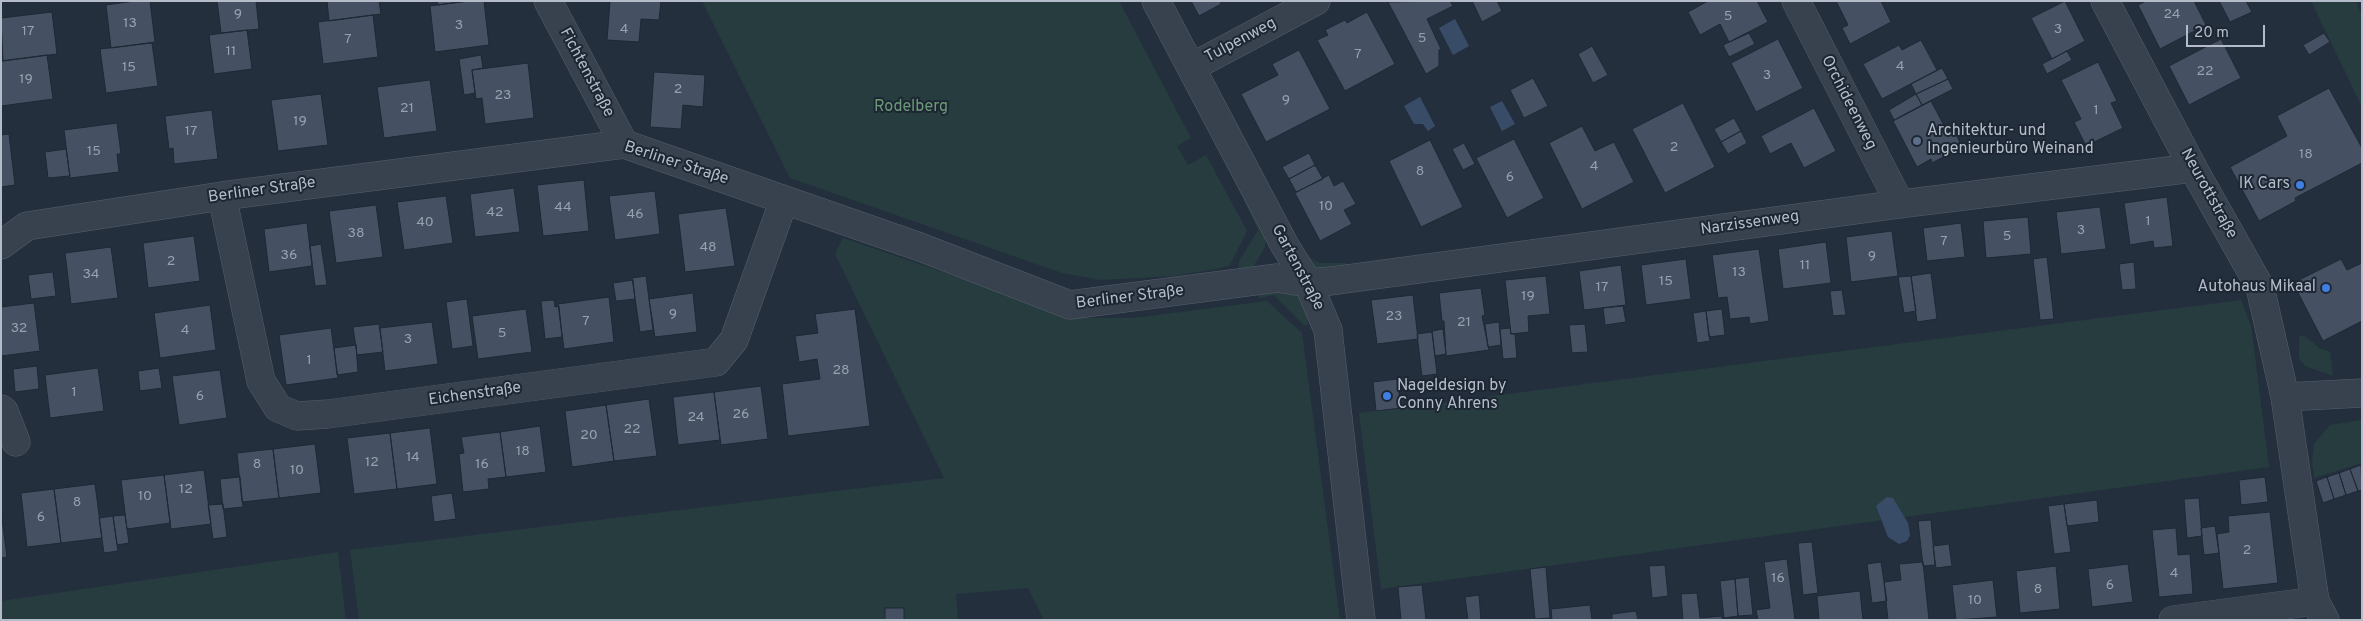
<!DOCTYPE html>
<meta charset="utf-8">
<style>
body{margin:0}
#map{position:relative;width:2363px;height:621px;overflow:hidden;background:#242f3e;font-family:Overpass,sans-serif}
canvas{display:block}
.frame{position:absolute;inset:0;border:2px solid #b4bcc9;pointer-events:none}
.scale{position:absolute;left:2186px;top:25px;width:79px;height:22px;box-sizing:border-box;border:2px solid #b4bcc9;border-top:0;padding-left:6px;font-size:15px;line-height:18px;white-space:nowrap;color:#b4bcc9;-webkit-text-stroke:4px #1d2633;paint-order:stroke}
</style>
<div id="map">
<canvas width="2363" height="621"></canvas>
<div class="frame"></div>
<div class="scale">20 m</div>
</div>
<script>
const g = document.querySelector('canvas').getContext('2d');
g.lineJoin = 'round';
function fill(path, color) { g.fillStyle = color; g.fill(path, 'evenodd'); }
const toPath = rows => new Path2D(rows.map(r => 'M' + r).join(''));
function trace(path, color, width, dash) { g.strokeStyle = color; g.lineWidth = width; g.lineCap = dash ? 'butt' : 'round'; g.setLineDash(dash || []); g.stroke(path); }
function write(font, color, halo, rows, align = 'center') {
  g.font = font + ' Overpass,sans-serif'; g.lineWidth = 4; g.setLineDash([]); g.textBaseline = 'middle'; g.strokeStyle = halo; g.fillStyle = color; for (const [text, x, y, turn = 0] of rows) {
    g.save(); g.translate(x, y); g.rotate((+turn || 0) * Math.PI / 180); g.textAlign = isNaN(turn) ? turn : align; if (halo) g.strokeText(text, 0, 0); g.fillText(text, 0, 0); g.restore();
  }
}
const green = toPath([
 [702,1,1119,1,1191,138,1177,146,1188,165,1206,155,1247,231,1230,265,1221,268,1174,276,1101,280,1062,273,790,178],
 [2311,1,2356,1,2362,16,2362,107],
 [1244,200,1251,201,1265,238,1265,247,1253,267,1238,272,1239,261,1258,230],
 [843,238,1013,296,1071,318,1134,318,1267,301,1302,333,1340,620,1044,620,1028,588,956,594,958,620,359,620,350,550,944,478,835,254],
 [1305,256,1320,263,1347,263,1347,269,1317,272],
 [1277,290,1294,294,1302,300,1306,308,1308,325,1304,325,1274,295,1260,298,1255,294],
 [2241,300,2251,325,2269,467,1381,589,1359,413],
 [2303,335,2321,349,2330,352,2333,376,2305,366,2299,358,2299,337],
 [2362,420,2362,463,2314,478,2312,463,2314,444,2330,425],
 [338,552,346,620,1,620,1,601]
]);
const water = toPath([
 [1455,19,1469,46,1453,55,1439,28],
 [1420,97,1435,126,1428,131,1423,124,1414,124,1404,106],
 [1502,101,1515,124,1502,131,1490,107],
 [1887,497,1893,498,1908,523,1910,535,1907,541,1899,544,1888,537,1876,506]
]);
const building = toPath([
 [135,1,150,1,155,42,111,48,106,5,135,1],
 [217,1,256,1,259,29,221,33,217,1],
 [327,1,379,1,381,14,329,21,327,1],
 [437,1,468,1,438,5,437,1],
 [468,1,484,1,489,45,435,52,430,6,468,1],
 [610,1,661,1,659,20,641,19,639,42,607,40,610,1],
 [1191,1,1220,1,1221,4,1199,16,1191,1],
 [1450,1,1453,6,1427,19,1441,49,1439,50,1439,66,1426,74,1388,2,1450,1],
 [1472,1,1497,1,1502,11,1482,22,1472,1],
 [1708,1,1757,1,1768,22,1729,42,1720,24,1700,35,1688,12,1708,1],
 [1836,1,1881,1,1891,22,1850,44,1842,28,1848,25,1836,1],
 [2065,1,2085,41,2052,59,2031,18,2065,1],
 [2146,1,2194,1,2206,25,2160,49,2138,5,2146,1],
 [2219,1,2246,1,2252,12,2230,22,2219,1],
 [52,12,57,54,3,61,1,18,52,12],
 [1367,12,1395,64,1345,91,1317,40,1328,35,1325,30,1345,20,1347,23,1367,12],
 [373,15,378,57,323,64,318,22,373,15],
 [247,30,252,69,214,74,209,35,247,30],
 [1749,33,1755,44,1729,57,1723,45,1749,33],
 [2324,33,2330,42,2309,55,2303,45,2324,33],
 [1778,39,1803,88,1756,112,1731,63,1778,39],
 [2221,39,2241,78,2189,105,2169,66,2221,39],
 [1921,40,1937,70,1882,99,1863,64,1899,45,1902,50,1921,40],
 [152,43,158,86,106,93,100,49,152,43],
 [1592,46,1608,75,1593,83,1578,54,1592,46],
 [1299,50,1330,109,1266,142,1241,94,1278,75,1272,64,1299,50],
 [2067,51,2072,60,2047,74,2042,64,2067,51],
 [47,55,53,99,1,106,1,61,47,55],
 [481,55,483,68,472,70,475,93,464,95,459,59,481,55],
 [2098,62,2117,101,2111,103,2123,128,2086,146,2074,122,2081,119,2061,80,2098,62],
 [528,63,534,118,485,124,482,98,476,99,472,70,528,63],
 [1942,68,1948,79,1916,94,1911,84,1942,68],
 [654,72,705,75,703,107,683,105,681,129,650,127,654,72],
 [1533,78,1548,106,1524,118,1510,90,1533,78],
 [1948,79,1953,89,1922,105,1916,94,1948,79],
 [430,80,437,131,384,138,377,87,430,80],
 [2329,88,2362,148,2362,163,2295,198,2296,201,2259,221,2230,167,2287,136,2277,116,2329,88],
 [321,94,328,145,278,151,271,100,321,94],
 [1916,94,1922,105,1894,120,1889,110,1916,94],
 [1931,101,1949,135,1955,132,1962,147,1932,163,1931,159,1917,167,1893,121,1931,101],
 [1683,103,1715,167,1665,193,1632,129,1683,103],
 [1814,108,1836,151,1804,168,1791,143,1770,154,1761,136,1814,108],
 [212,110,218,159,174,164,173,148,169,149,165,116,212,110],
 [1734,118,1741,131,1721,142,1714,129,1734,118],
 [117,123,121,154,117,154,119,172,70,178,64,130,117,123],
 [1582,126,1595,151,1614,142,1634,182,1582,209,1549,143,1582,126],
 [1741,131,1747,143,1728,154,1721,142,1741,131],
 [9,134,15,185,1,187,1,135,9,134],
 [1514,139,1544,198,1507,218,1476,158,1514,139],
 [1430,140,1463,207,1421,227,1389,161,1430,140],
 [1464,143,1475,164,1463,170,1452,149,1464,143],
 [66,149,70,176,48,178,45,152,66,149],
 [1309,153,1315,165,1289,179,1282,167,1309,153],
 [1315,165,1323,179,1296,192,1289,179,1315,165],
 [1329,175,1334,186,1343,181,1356,204,1344,210,1352,224,1320,241,1295,193,1329,175],
 [584,180,589,231,543,236,537,185,584,180],
 [514,188,520,232,475,237,470,194,514,188],
 [655,191,660,234,615,240,609,196,655,191],
 [446,196,453,243,404,250,397,202,446,196],
 [2167,197,2173,246,2154,248,2153,241,2130,245,2124,203,2167,197],
 [376,205,383,257,336,263,329,211,376,205],
 [2100,207,2106,249,2061,254,2056,212,2100,207],
 [726,208,735,266,685,272,678,214,726,208],
 [2028,217,2031,254,1986,258,1983,221,2028,217],
 [307,223,312,266,269,272,264,229,307,223],
 [1961,223,1965,257,1927,261,1923,228,1961,223],
 [1892,231,1898,276,1851,282,1846,237,1892,231],
 [194,236,200,281,148,288,143,243,194,236],
 [1826,242,1831,283,1783,289,1778,249,1826,242],
 [321,244,327,285,315,286,310,246,321,244],
 [111,247,118,298,71,304,65,253,111,247],
 [1759,249,1769,321,1750,324,1749,317,1730,319,1727,297,1718,298,1712,255,1759,249],
 [2047,257,2054,319,2040,320,2033,259,2047,257],
 [1686,259,1691,299,1646,305,1641,265,1686,259],
 [2341,259,2347,270,2362,263,2362,321,2323,341,2293,283,2341,259],
 [2134,262,2136,289,2122,290,2119,264,2134,262],
 [1621,265,1626,305,1584,310,1579,271,1621,265],
 [53,272,56,296,31,299,28,275,53,272],
 [1931,273,1937,319,1917,322,1911,276,1931,273],
 [646,276,653,330,640,332,632,278,646,276],
 [1546,276,1550,314,1528,316,1529,332,1511,334,1505,280,1546,276],
 [1911,276,1916,311,1904,313,1898,277,1911,276],
 [633,280,635,299,616,301,613,283,633,280],
 [1481,288,1485,315,1482,316,1489,350,1446,356,1444,321,1442,321,1439,293,1481,288],
 [1842,290,1846,315,1833,316,1830,291,1842,290],
 [693,293,697,332,655,337,649,299,693,293],
 [1413,295,1418,339,1377,344,1371,300,1413,295],
 [609,297,614,342,564,349,558,304,609,297],
 [467,299,473,346,452,349,446,302,467,299],
 [554,300,555,307,559,306,562,337,545,339,541,301,554,300],
 [34,303,40,351,1,356,1,307,34,303],
 [210,305,216,350,160,358,154,313,210,305],
 [1623,306,1626,322,1605,325,1603,308,1623,306],
 [526,309,532,352,478,359,472,316,526,309],
 [855,309,870,426,788,436,782,384,820,379,817,359,799,362,795,336,818,333,815,314,855,309],
 [1722,309,1725,335,1709,337,1706,311,1722,309],
 [1706,311,1710,341,1697,343,1693,313,1706,311],
 [432,322,438,364,385,371,380,328,432,322],
 [1499,322,1501,345,1488,347,1485,324,1499,322],
 [379,324,383,352,357,355,353,327,379,324],
 [1585,324,1588,352,1572,353,1569,325,1585,324],
 [331,328,338,378,286,385,279,335,331,328],
 [1510,328,1511,334,1515,334,1517,358,1503,359,1500,329,1510,328],
 [1443,329,1446,354,1435,356,1432,331,1443,329],
 [1432,332,1437,374,1422,376,1417,334,1432,332],
 [356,345,358,372,337,375,334,348,356,345],
 [37,366,39,389,15,392,13,369,37,366],
 [98,368,104,411,50,418,45,375,98,368],
 [159,368,162,388,140,391,138,371,159,368],
 [220,370,227,418,179,425,172,376,220,370],
 [1409,377,1410,389,1399,390,1397,379,1409,377],
 [1397,379,1401,408,1376,411,1373,382,1397,379],
 [761,386,768,439,721,445,714,392,761,386],
 [714,392,720,440,678,445,673,397,714,392],
 [649,399,657,456,614,461,606,405,649,399],
 [606,405,614,461,572,467,565,411,606,405],
 [540,426,546,472,506,477,500,432,540,426],
 [430,428,437,484,397,489,390,433,430,428],
 [500,432,506,477,488,479,489,489,463,492,459,454,464,453,461,437,500,432],
 [390,433,397,489,354,494,347,438,390,433],
 [315,444,321,493,279,498,273,449,315,444],
 [273,449,279,498,242,502,237,453,273,449],
 [2361,465,2362,490,2358,491,2350,469,2361,465],
 [2350,469,2358,491,2346,495,2339,473,2350,469],
 [204,470,211,524,171,529,164,475,204,470],
 [2339,473,2346,495,2334,499,2327,477,2339,473],
 [164,475,170,523,127,529,121,480,164,475],
 [240,477,243,507,223,509,220,479,240,477],
 [2265,477,2268,502,2241,505,2239,480,2265,477],
 [2327,477,2334,499,2323,503,2316,481,2327,477],
 [95,484,102,538,61,543,54,489,95,484],
 [54,489,61,543,27,547,21,493,54,489],
 [452,493,456,519,434,522,431,496,452,493],
 [2199,498,2202,536,2187,538,2184,499,2199,498],
 [2097,500,2099,522,2067,526,2064,504,2097,500],
 [223,504,227,537,213,539,208,505,223,504],
 [2064,504,2071,552,2054,554,2048,506,2064,504],
 [1,511,7,557,1,558,1,511],
 [2270,512,2278,583,2223,589,2217,534,2229,532,2228,516,2270,512],
 [125,515,129,543,117,545,113,516,125,515],
 [113,516,118,551,104,553,99,518,113,516],
 [1931,520,1935,565,1923,566,1918,521,1931,520],
 [2215,526,2219,553,2204,555,2201,528,2215,526],
 [2176,528,2178,555,2190,554,2193,594,2159,597,2152,530,2176,528],
 [1812,542,1818,593,1803,595,1798,543,1812,542],
 [1949,544,1952,566,1936,568,1933,546,1949,544],
 [1787,559,1795,620,1758,620,1756,610,1770,608,1764,562,1787,559],
 [1881,562,1887,601,1872,603,1867,564,1881,562],
 [1923,562,1929,620,1888,620,1884,582,1901,580,1899,564,1923,562],
 [2128,564,2133,602,2092,607,2088,569,2128,564],
 [1665,565,1668,596,1652,598,1649,566,1665,565],
 [2056,566,2060,609,2020,613,2016,571,2056,566],
 [1546,567,1550,618,1535,619,1530,569,1546,567],
 [1749,577,1753,615,1738,616,1735,579,1749,577],
 [1735,579,1738,616,1724,618,1720,581,1735,579],
 [1993,580,1997,617,1956,620,1952,585,1993,580],
 [1422,585,1426,620,1401,620,1398,587,1422,585],
 [1860,591,1863,620,1819,620,1817,596,1860,591],
 [1697,593,1700,618,1722,616,1722,620,1683,620,1681,594,1697,593],
 [1479,595,1481,620,1468,620,1465,597,1479,595],
 [1590,605,1592,620,1552,620,1551,609,1590,605],
 [885,608,904,608,904,620,885,620,885,608],
 [1636,611,1638,620,1612,620,1612,614,1636,611]
]);
const minor = toPath([
 [548,1,624,144],
 [1156,1,1284,244,1308,283,1328,330,1361,620],
 [1796,1,1900,204],
 [2105,1,2193,168,2260,287,2285,397,2315,601,2325,620],
 [1192,67,1316,1],
 [222,196,261,381,278,408,297,416,328,414,716,362,734,340,784,200],
 [1,245,27,226,222,196,624,144,920,247,1070,305,1277,278,1308,283,1331,281,1900,204,2193,168],
 [2285,397,2362,393],
 [1,409,4,411,16,442],
 [2173,620,2315,601]
]);
const markers = [
 [1917,141,5,"#5c6f8a"],
 [2300,185,5,"#3f7fe0"],
 [2326,288,5,"#3f7fe0"],
 [1387,396,5,"#3f7fe0"]
];
const numberNames = [
 ["9",238,15],
 ["24",2172,15],
 ["5",1728,17],
 ["13",130,24],
 ["3",459,26],
 ["4",624,30],
 ["3",2058,30],
 ["17",28,32],
 ["5",1422,39],
 ["7",348,40],
 ["11",231,52],
 ["7",1358,55],
 ["4",1900,67],
 ["15",129,68],
 ["22",2205,72],
 ["3",1767,76],
 ["19",26,80],
 ["2",678,90],
 ["23",503,96],
 ["9",1286,101],
 ["21",407,109],
 ["1",2096,111],
 ["19",300,122],
 ["17",191,132],
 ["2",1674,148],
 ["15",94,152],
 ["18",2306,155],
 ["4",1594,167],
 ["8",1420,172],
 ["6",1510,178],
 ["10",1326,207],
 ["44",563,208],
 ["42",495,213],
 ["46",635,215],
 ["1",2148,222],
 ["40",425,223],
 ["3",2081,231],
 ["38",356,234],
 ["5",2007,237],
 ["7",1944,242],
 ["48",708,248],
 ["36",289,256],
 ["9",1872,257],
 ["2",171,262],
 ["11",1805,266],
 ["13",1739,273],
 ["34",91,275],
 ["15",1666,282],
 ["17",1602,288],
 ["19",1528,297],
 ["9",673,315],
 ["23",1394,317],
 ["7",586,322],
 ["21",1464,323],
 ["32",19,329],
 ["4",185,331],
 ["5",502,334],
 ["3",408,340],
 ["1",309,361],
 ["28",841,371],
 ["1",74,393],
 ["6",200,397],
 ["26",741,415],
 ["24",696,418],
 ["22",632,430],
 ["20",589,436],
 ["18",523,452],
 ["14",413,458],
 ["12",372,463],
 ["8",257,465],
 ["16",482,465],
 ["10",297,471],
 ["12",186,490],
 ["10",145,497],
 ["8",77,503],
 ["6",41,518],
 ["2",2247,551],
 ["4",2174,574],
 ["16",1778,579],
 ["6",2110,586],
 ["8",2038,590],
 ["10",1975,601]
];
const streetNames = [
 ["Tulpenweg",1241,41,-28],
 ["Fichtenstraße",586,73,62],
 ["Orchideenweg",1848,103,63],
 ["Berliner Straße",676,164,18],
 ["Berliner Straße",262,191,-8],
 ["Neurottstraße",2208,194,61],
 ["Narzissenweg",1750,224,-8],
 ["Gartenstraße",1297,268,62],
 ["Berliner Straße",1130,298,-7],
 ["Eichenstraße",475,395,-8]
];
const parkNames = [
 ["Rodelberg",911,108]
];
const poiNames = [
 ["Architektur- und",1927,132],
 ["Ingenieurbüro Weinand",1927,150],
 ["IK Cars",2290,185,"right"],
 ["Autohaus Mikaal",2316,288,"right"],
 ["Nageldesign by",1397,387],
 ["Conny Ahrens",1397,405]
];
fill(green, '#263c3f');
fill(water, '#394c67');
fill(building, '#455162');
trace(building, '#1f2835', 1);
trace(minor, '#565f6c', 29);
trace(minor, '#38414e', 28);
for (const [x, y, r, color] of markers) { const dot = new Path2D(); dot.arc(x, y, r, 0, 2 * Math.PI); g.fillStyle = color; g.fill(dot); trace(dot, '#1d2633', 2); }
write('14px', '#98a1af', null, numberNames);
write('16px', '#b4bcc9', '#1d2633', streetNames);
write('16px', '#6b9a76', '#1d2633', parkNames);
write('16px', '#b4bcc9', '#1d2633', poiNames, 'left');
</script>
